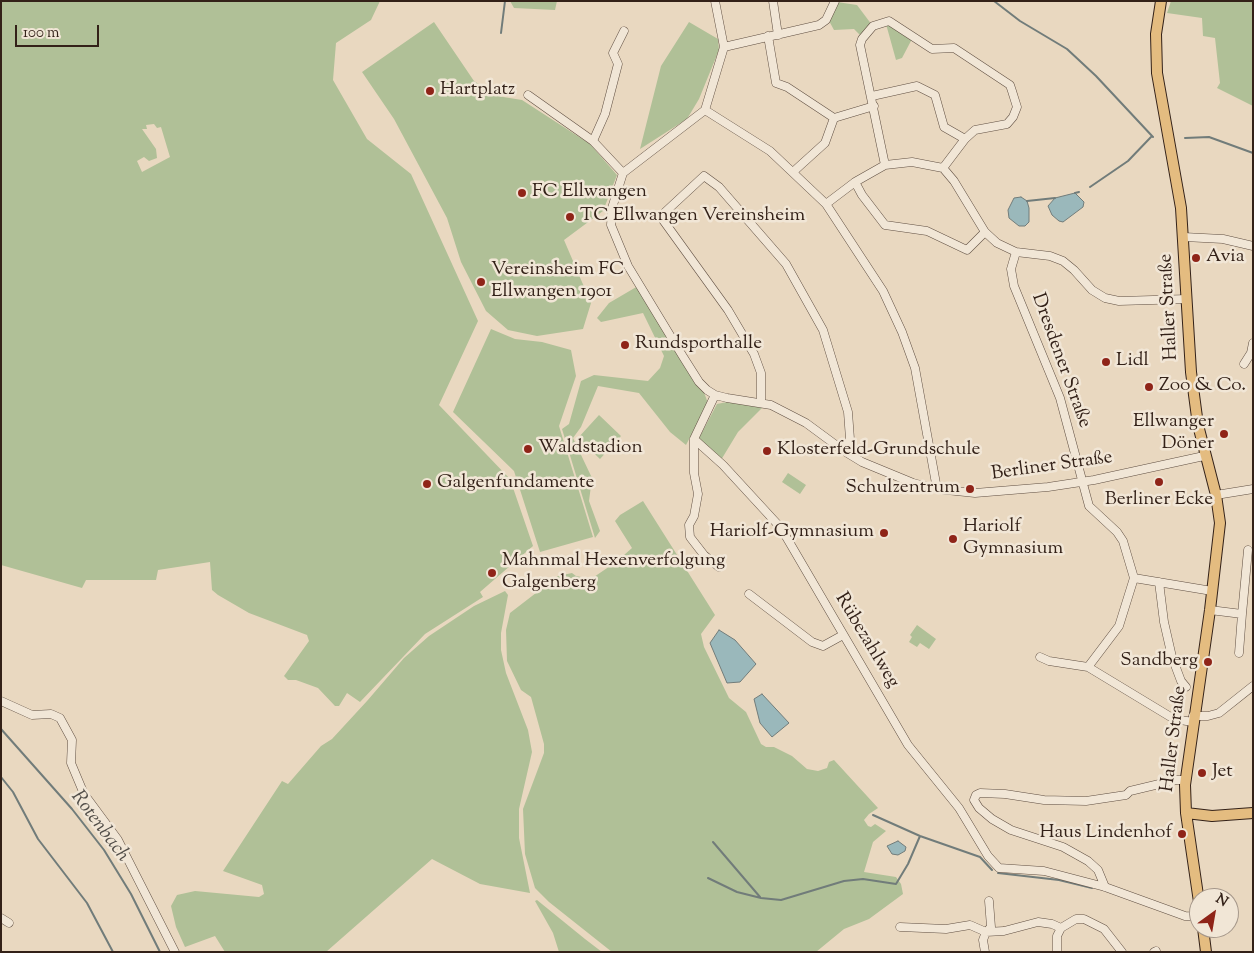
<!DOCTYPE html>
<meta charset="utf-8">
<style>
body{margin:0}
#map{position:relative;width:1254px;height:953px;overflow:hidden;background:#e9d8c0;font-family:"Sorts Mill Goudy",serif}
canvas{display:block}
.frame{position:absolute;inset:0;border:2px solid #332118;pointer-events:none}
.north{position:absolute;left:1189px;top:888px;width:50px;height:50px;box-sizing:border-box;background:#f1e6d6;border:1px solid #a5978a;border-radius:50%;rotate:32deg;font-size:14px;font-weight:700;line-height:20px;text-align:center;color:#332118}
.north::after{content:'';display:block;margin:auto;width:18px;height:22px;background:#8f2418;clip-path:polygon(50% 0,100% 100%,50% 72%,0 100%)}
.scale{position:absolute;left:15px;top:25px;width:84px;height:22px;box-sizing:border-box;border:2px solid #332118;border-top:0;padding-left:6px;font-size:15px;line-height:18px;white-space:nowrap;color:#332118;-webkit-text-stroke:4px #f1e6d6;paint-order:stroke}
</style>
<div id="map">
<canvas width="1254" height="953"></canvas>
<div class="frame"></div>
<div class="north">N</div>
<div class="scale">100 m</div>
</div>
<script>
const g = document.querySelector('canvas').getContext('2d');
g.lineJoin = 'round';
function fill(path, color) { g.fillStyle = color; g.fill(path, 'evenodd'); }
const toPath = rows => new Path2D(rows.map(r => 'M' + r).join(''));
function trace(path, color, width, dash) { g.strokeStyle = color; g.lineWidth = width; g.lineCap = dash ? 'butt' : 'round'; g.setLineDash(dash || []); g.stroke(path); }
function write(font, color, halo, rows, align = 'center') {
  g.font = font + ' "Sorts Mill Goudy",serif'; g.lineWidth = 5; g.setLineDash([]); g.textBaseline = 'middle'; g.strokeStyle = halo; g.fillStyle = color; for (const [text, x, y, turn = 0] of rows) {
    g.save(); g.translate(x, y); g.rotate((+turn || 0) * Math.PI / 180); g.textAlign = isNaN(turn) ? turn : align; if (halo) g.strokeText(text, 0, 0); g.fillText(text, 0, 0); g.restore();
  }
}
const green = toPath([
 [1,1,380,1,371,20,336,43,333,80,367,139,411,174,478,321,439,405,510,479,533,546,480,592,483,597,425,634,360,702,347,693,339,706,335,706,318,688,296,680,288,680,284,676,309,641,307,635,249,613,218,595,212,590,210,562,158,570,156,580,86,580,82,588,1,565],
 [154,124,157,128,161,127,170,157,142,172,137,161,144,157,149,161,157,158,156,149,142,129,147,129,146,125],
 [510,1,557,1,555,10,514,8],
 [1171,1,1253,1,1253,106,1217,88,1220,83,1215,38,1203,36,1202,18,1167,13],
 [837,2,857,5,872,25,861,36,854,29,834,30,828,19],
 [434,22,474,81,497,96,522,100,590,144,617,175,603,211,564,240,591,303,583,329,537,336,508,330,486,311,461,262,447,218,394,119,362,72],
 [689,22,718,39,719,50,699,99,687,119,640,149,661,66],
 [886,24,912,39,902,58,896,60],
 [638,286,703,390,708,403,686,445,670,432,639,393,598,386,581,427,573,438,592,478,589,501,600,531,595,538,562,429,569,424,581,381,594,375,648,381,660,368,664,356,643,313,601,322,597,318,609,303],
 [491,329,515,339,542,342,571,350,576,376,559,426,593,537,540,552,514,471,453,412],
 [727,402,764,406,738,432,721,460,699,438,717,404],
 [599,415,621,436,600,459,578,438],
 [788,473,806,485,800,494,782,482],
 [643,501,715,615,701,634,704,647,729,698,746,712,761,744,766,747,774,747,792,756,807,769,818,771,827,768,829,762,834,760,878,808,869,814,864,820,868,826,871,827,875,824,886,831,873,842,864,872,896,877,901,884,903,894,869,919,844,929,816,952,612,952,549,902,535,888,525,854,523,809,544,753,544,744,531,697,521,690,507,661,506,630,510,613,558,576,572,573,576,576,591,579,616,562,632,548,615,521,620,515],
 [505,591,508,595,501,633,501,650,506,673,528,730,532,752,519,809,519,838,530,893,480,884,432,859,326,952,225,952,215,936,185,947,176,927,171,906,177,895,195,891,259,897,264,894,262,885,223,871,282,781,288,784,321,746,332,739,367,701,404,658,429,636,474,606],
 [917,625,936,639,929,649,920,643,917,647,909,642,912,637,910,635],
 [537,900,585,939,602,952,559,952,553,933,535,901]
]);
const water = toPath([
 [1075,193,1084,202,1083,207,1063,222,1059,221,1052,215,1048,206,1055,198,1075,193],
 [1021,197,1027,201,1029,208,1029,222,1025,226,1019,226,1009,218,1008,210,1014,198,1021,197],
 [719,630,735,640,756,664,740,682,727,683,710,643,719,630],
 [762,694,789,723,772,737,760,723,754,699,762,694],
 [898,841,906,847,905,851,898,855,892,854,887,846,898,841]
]);
const stream = toPath([
 [994,1,1020,21,1067,49,1096,76,1153,137],
 [501,33,505,1],
 [1185,138,1209,137,1253,153],
 [1090,187,1128,161,1151,137],
 [1075,193,1079,192],
 [1027,201,1055,198],
 [1,729,72,809,104,850,131,894,160,952],
 [1,777,13,792,38,839,87,903,113,952],
 [873,815,920,836,980,857,992,870],
 [713,842,760,897],
 [998,873,1059,880,1092,888],
 [708,878,737,892,761,898,781,900,844,881,863,879,896,884,908,864,920,836]
]);
const minor = toPath([
 [715,1,724,47,705,110,623,173,612,208,611,225,628,266,682,355,699,382,707,390,715,395,727,398,771,405,806,423,844,451,862,462,913,483,937,489,975,493,1048,487,1094,480,1204,456],
 [773,1,778,35],
 [768,36,776,83,787,87,834,118,825,143,793,172],
 [724,47,819,25,826,20,835,1],
 [528,95,593,141,623,173],
 [872,96,917,86,935,95,944,127,965,139],
 [705,110,770,151,826,204,883,291,902,332,915,368,937,489],
 [834,118,874,106],
 [593,141,605,114,618,64,613,53,624,31],
 [885,165,860,45,862,39,873,26,889,21,932,49,954,48,1010,85,1012,91,1017,107,1013,117,1007,124,975,130,965,139,943,168],
 [855,182,862,195,885,225,927,231,967,250,985,232],
 [826,204,855,182,885,165,912,162,943,168,954,181,985,232,997,243,1016,252,1050,256,1063,261,1074,270,1092,290,1105,298,1119,301,1187,299],
 [1184,237,1223,239,1253,246],
 [1016,252,1011,269,1014,286,1060,398,1089,506,1117,532,1123,541,1134,578,1119,626,1088,667],
 [1244,364,1251,353,1253,343],
 [715,395,694,439,694,473,698,494,694,516,689,525,690,537,704,555,719,567],
 [761,402,761,373,754,354,728,310,663,220,663,214,704,176,719,187,786,264,823,330,848,412,850,439,844,451],
 [694,439,723,465,781,528,908,745,959,808,988,856,999,868,1044,871,1105,887,1185,916,1199,917],
 [1216,495,1253,489],
 [1134,578,1212,591],
 [1159,582,1164,622,1172,657,1181,681,1186,687],
 [749,594,812,642,823,646,843,635],
 [1210,610,1242,614,1239,653],
 [1242,614,1248,550],
 [1040,657,1049,661,1088,667,1174,719,1193,722],
 [1,701,32,715,51,714,60,718,72,740,71,763,84,794,118,840,175,952],
 [1193,716,1208,716,1219,713,1253,686],
 [1105,887,1098,870,1088,861,1063,847,1011,830,992,819,979,808,974,800,976,795,980,793,1005,794,1044,800,1086,801,1126,795,1130,791,1176,780,1185,780],
 [1,918,9,923],
 [900,927,946,929,970,925,986,932,1004,931,1038,922,1052,924,1061,928],
 [985,952,983,940,986,932,991,927,989,901],
 [1057,952,1057,936,1061,928,1076,919,1084,919,1104,929,1122,952],
 [1154,952,1156,951]
]);
const major = toPath([
 [1161,1,1156,34,1157,73,1181,208,1191,372,1198,425,1216,495,1220,523,1210,610,1185,785,1186,813,1199,902],
 [1186,813,1212,816,1253,813],
 [1203,928,1206,952]
]);
const markers = [
 [430,91,5,"#8f2418"],
 [522,193,5,"#8f2418"],
 [570,217,5,"#8f2418"],
 [1196,258,5,"#8f2418"],
 [481,282,5,"#8f2418"],
 [625,345,5,"#8f2418"],
 [1106,362,5,"#8f2418"],
 [1149,387,5,"#8f2418"],
 [1224,434,5,"#8f2418"],
 [528,449,5,"#8f2418"],
 [767,451,5,"#8f2418"],
 [1159,482,5,"#8f2418"],
 [427,484,5,"#8f2418"],
 [970,489,5,"#8f2418"],
 [884,533,5,"#8f2418"],
 [953,539,5,"#8f2418"],
 [492,573,5,"#8f2418"],
 [1208,662,5,"#8f2418"],
 [1202,773,5,"#8f2418"],
 [1182,834,5,"#8f2418"]
];
const poiNames = [
 ["Hartplatz",440,91],
 ["FC Ellwangen",532,193],
 ["TC Ellwangen Vereinsheim",580,217],
 ["Avia",1206,258],
 ["Vereinsheim FC",491,271],
 ["Ellwangen 1901",491,293],
 ["Rundsporthalle",635,345],
 ["Lidl",1116,362],
 ["Zoo & Co.",1159,387],
 ["Ellwanger",1214,423,"right"],
 ["Döner",1214,445,"right"],
 ["Waldstadion",538,449],
 ["Klosterfeld-Grundschule",777,451],
 ["Galgenfundamente",437,484],
 ["Schulzentrum",960,489,"right"],
 ["Berliner Ecke",1159,501,"center"],
 ["Hariolf",963,528],
 ["Gymnasium",963,550],
 ["Hariolf-Gymnasium",874,533,"right"],
 ["Mahnmal Hexenverfolgung",502,562],
 ["Galgenberg",502,584],
 ["Sandberg",1198,662,"right"],
 ["Jet",1212,773],
 ["Haus Lindenhof",1172,834,"right"]
];
const streetNames = [
 ["Haller Straße",1170,307,-93],
 ["Dresdener Straße",1060,361,70],
 ["Berliner Straße",1052,467,-8],
 ["Rübezahlweg",866,641,59],
 ["Haller Straße",1175,739,-83]
];
const waterNames = [
 ["Rotenbach",99,827,53]
];
fill(green, '#b0c097');
fill(water, '#9ab8bb');
trace(water, '#717c7a', 1);
trace(stream, '#717c7a', 2);
trace(minor, '#604f42', 9);
trace(major, '#332118', 12);
trace(minor, '#f1e6d6', 8);
trace(major, '#e4bc80', 10);
for (const [x, y, r, color] of markers) { const dot = new Path2D(); dot.arc(x, y, r, 0, 2 * Math.PI); g.fillStyle = color; g.fill(dot); trace(dot, '#f1e6d6', 2); }
write('19px', '#332118', '#f1e6d6', poiNames, 'left');
write('19px', '#332118', '#f1e6d6', streetNames);
write('italic 20px', '#524e49', '#f1e6d6', waterNames);
</script>
